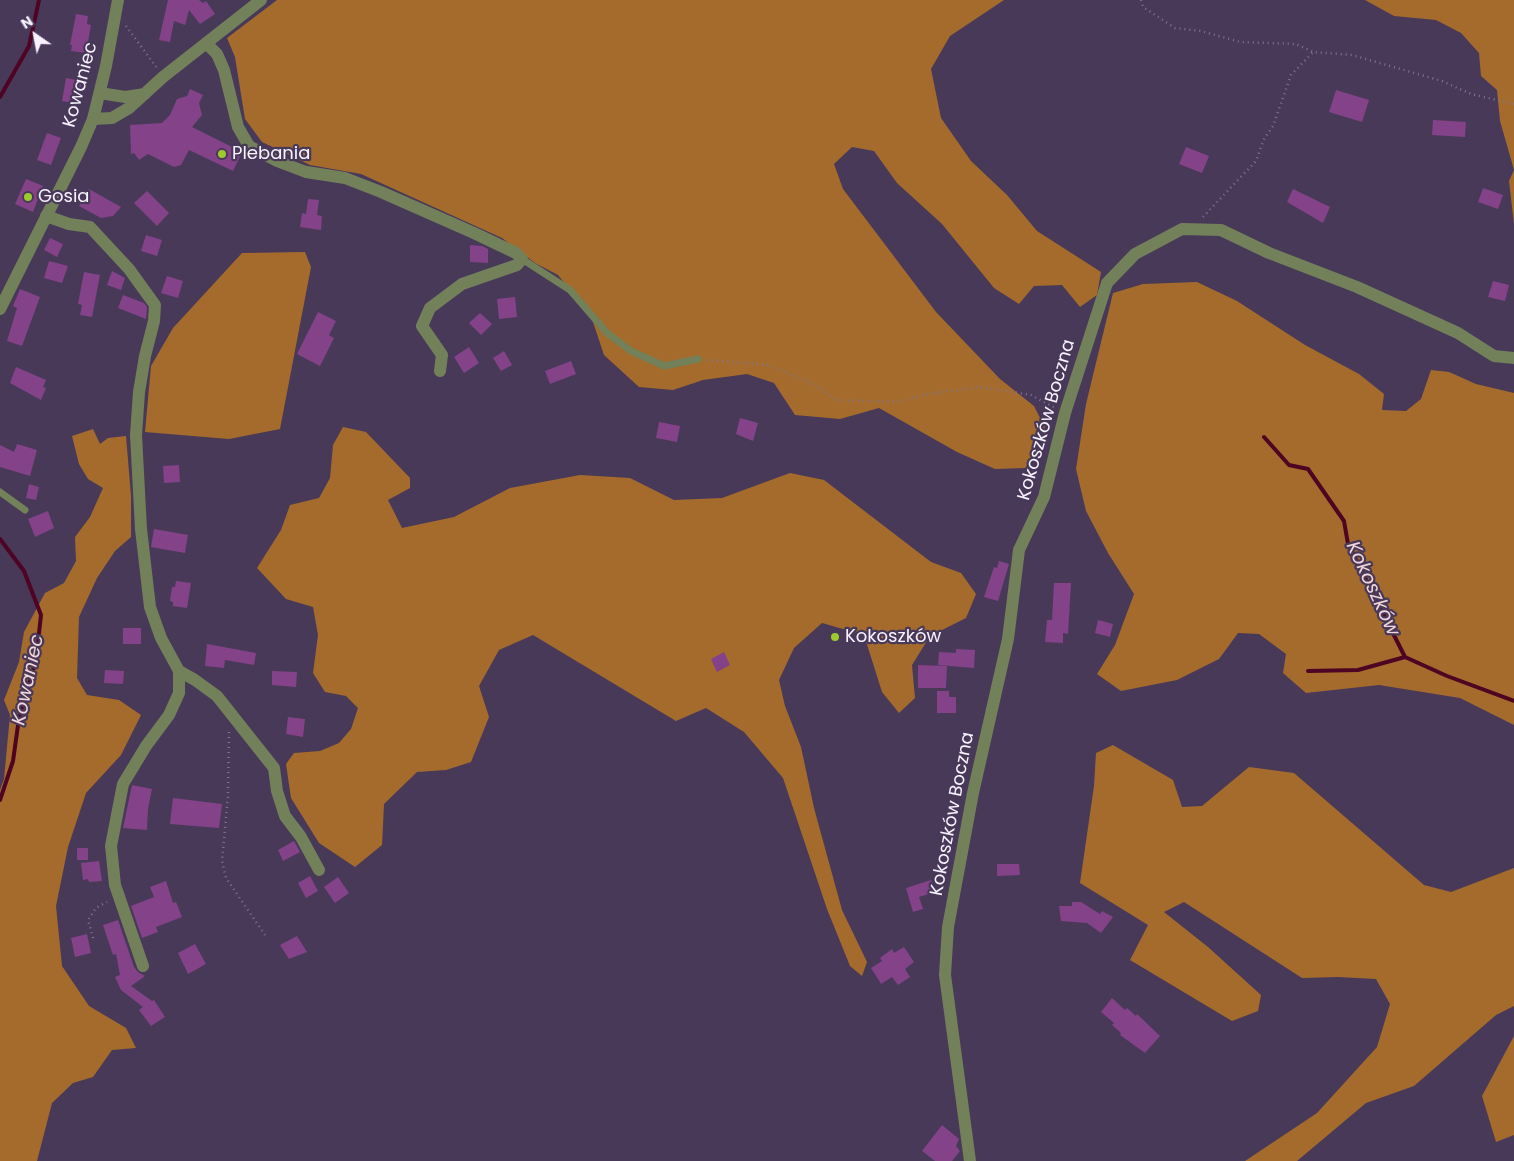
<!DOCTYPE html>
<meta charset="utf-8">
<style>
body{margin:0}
#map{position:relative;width:1514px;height:1161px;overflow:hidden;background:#483959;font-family:Poppins,sans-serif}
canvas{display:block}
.north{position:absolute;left:10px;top:10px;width:50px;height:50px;-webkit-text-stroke:4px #483959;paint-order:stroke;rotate:327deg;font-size:14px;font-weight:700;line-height:20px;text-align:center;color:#f7f2fe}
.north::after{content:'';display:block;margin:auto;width:18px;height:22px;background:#f7f2fe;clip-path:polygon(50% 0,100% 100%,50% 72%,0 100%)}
</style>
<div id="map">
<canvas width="1514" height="1161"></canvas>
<div class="north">N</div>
</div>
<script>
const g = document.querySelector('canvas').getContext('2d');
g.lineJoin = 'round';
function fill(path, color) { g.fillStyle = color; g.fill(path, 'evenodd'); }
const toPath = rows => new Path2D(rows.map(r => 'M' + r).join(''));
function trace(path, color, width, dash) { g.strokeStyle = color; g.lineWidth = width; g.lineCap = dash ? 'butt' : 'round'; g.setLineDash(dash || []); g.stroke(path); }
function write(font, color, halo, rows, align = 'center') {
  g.font = font + ' Poppins,sans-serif'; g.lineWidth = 4.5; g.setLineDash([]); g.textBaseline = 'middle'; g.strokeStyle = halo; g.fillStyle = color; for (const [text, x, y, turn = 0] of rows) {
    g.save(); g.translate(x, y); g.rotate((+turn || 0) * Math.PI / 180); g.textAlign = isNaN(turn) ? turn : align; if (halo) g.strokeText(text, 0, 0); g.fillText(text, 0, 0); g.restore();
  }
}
const forest = toPath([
 [277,0,1004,0,950,36,931,69,941,118,971,161,1007,195,1037,231,1101,272,1097,295,1080,307,1062,285,1034,286,1019,304,994,288,942,224,897,183,874,151,852,147,834,164,843,189,936,312,1000,379,1034,406,1046,430,1026,468,995,469,957,452,879,408,840,419,795,415,774,383,747,374,703,380,673,390,639,387,604,355,591,316,558,275,535,263,502,238,361,174,310,165,262,142,245,119,235,57,227,38],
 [1365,0,1514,0,1514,224,1509,181,1514,170,1500,121,1497,90,1481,76,1479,53,1461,33,1436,20,1394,16],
 [305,252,311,267,280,429,229,439,145,432,151,366,173,328,242,253],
 [1197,282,1237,301,1305,345,1359,374,1384,394,1382,410,1406,411,1421,399,1431,370,1449,372,1476,384,1514,393,1514,725,1460,698,1379,685,1306,693,1283,673,1286,654,1259,634,1238,633,1219,659,1177,680,1121,691,1097,674,1115,645,1134,594,1108,553,1086,511,1076,469,1086,404,1113,293,1143,284],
 [343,427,366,432,410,478,410,488,388,500,402,528,454,517,510,488,580,475,630,478,674,500,722,498,790,473,824,480,931,562,961,573,976,594,966,618,930,636,912,665,915,698,899,713,882,692,864,635,822,623,794,648,779,680,785,706,801,747,814,808,842,910,867,962,862,976,850,966,827,909,783,778,744,732,706,708,676,721,533,635,499,650,479,686,489,717,471,762,446,770,417,772,384,804,382,845,355,867,319,843,291,798,286,764,294,753,320,751,339,743,351,729,358,708,346,696,325,692,313,673,318,635,313,607,286,599,257,568,281,530,290,505,319,498,330,478,333,445],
 [93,429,100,444,108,438,126,436,131,496,131,537,115,551,97,578,79,617,77,678,87,695,119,700,141,715,121,755,86,793,68,847,56,906,62,966,89,1006,126,1028,136,1048,112,1050,93,1077,73,1083,52,1103,37,1161,0,1161,0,790,4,779,10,715,4,700,19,662,24,632,45,593,64,583,76,561,75,537,90,517,103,488,88,479,79,464,72,436],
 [1113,745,1173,780,1182,807,1202,806,1249,767,1294,773,1424,885,1451,892,1514,868,1514,1006,1496,1015,1414,1086,1366,1103,1297,1161,1245,1161,1317,1113,1377,1047,1390,1004,1376,979,1338,977,1302,978,1184,902,1164,912,1208,947,1261,995,1258,1011,1232,1021,1130,960,1148,925,1080,883,1094,786,1096,753],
 [1514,1036,1514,1135,1496,1142,1482,1096]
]);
const stream = toPath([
 [0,97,29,46,39,0],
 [1264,437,1289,465,1308,469,1344,521,1348,544,1405,657,1447,676,1514,701],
 [0,539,24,571,41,615,36,660,19,718,13,761,0,800],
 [1308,671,1358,670,1405,657]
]);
const building = toPath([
 [168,0,199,0,203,3,206,1,215,14,200,24,189,10,185,25,174,21,170,42,159,40],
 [76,14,88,16,87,24,91,25,86,53,71,51,72,45,70,45],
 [66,78,82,81,78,104,62,101],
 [190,89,203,95,199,103,202,115,192,127,242,152,233,171,189,150,181,165,174,167,148,154,139,160,134,153,131,154,130,125,162,123,170,115,177,99,187,96],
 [1336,90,1369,100,1362,122,1329,112],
 [1433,120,1466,122,1465,137,1432,135],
 [47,133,61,138,51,165,37,160],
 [1186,147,1209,156,1202,173,1179,164],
 [26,179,43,186,33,212,15,204],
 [1483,188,1503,195,1498,209,1478,202],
 [89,189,121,207,113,216,101,218,79,206],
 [1293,189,1330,207,1323,223,1287,202],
 [147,191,169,213,157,226,134,203],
 [308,199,319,200,317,215,322,216,321,230,300,227,302,213,306,214],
 [146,235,162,240,157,256,141,251],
 [50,238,63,244,57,257,44,250],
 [470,245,482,246,488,249,488,263,470,262],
 [49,261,68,266,62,283,44,278],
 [112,271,125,278,121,290,107,285],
 [84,272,100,275,92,317,80,315,82,305,78,304],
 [167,276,183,281,178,298,161,293],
 [1493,281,1509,285,1505,301,1488,297],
 [20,289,40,297,22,346,7,341,17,308,13,306],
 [123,295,144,303,147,307,146,319,118,308],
 [515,297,517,317,499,319,497,299],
 [318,312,336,321,329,335,334,338,320,366,297,354],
 [480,313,492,324,481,335,469,323],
 [469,347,479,363,464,373,454,357],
 [504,351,512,365,501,371,493,358],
 [571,361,576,374,550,384,545,371],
 [16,367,46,380,43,387,46,388,41,400,10,383],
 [740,418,758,423,753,441,736,434],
 [659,422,680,426,677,442,656,438],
 [17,444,37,450,30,476,0,467,0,445,14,452],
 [179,465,180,482,164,483,163,466],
 [29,484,39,487,36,500,26,498],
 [48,511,54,528,35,537,28,519],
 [154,529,188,535,185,553,151,547],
 [999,561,1009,564,998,601,984,597,994,567,997,568],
 [176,581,191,583,187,608,173,606,173,602,170,601,172,587,175,587],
 [1054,583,1071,583,1068,634,1063,633,1063,643,1045,642,1047,620,1052,620],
 [1098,620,1113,624,1110,637,1095,633],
 [123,628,141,628,141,644,123,644],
 [207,644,256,653,254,665,225,660,224,668,205,666],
 [956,649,975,650,974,668,938,665,939,652,956,653],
 [724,652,730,665,717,672,711,659],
 [918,665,947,666,946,688,918,688],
 [105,670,124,671,123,684,104,683],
 [272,671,297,672,296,687,272,685],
 [937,691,949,691,949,697,956,697,956,713,937,713],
 [288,717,305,719,303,737,286,734],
 [132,785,152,789,148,809,147,830,123,828],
 [173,798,222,804,219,828,170,824],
 [294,841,300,852,283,861,278,850],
 [77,848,88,848,88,860,77,860],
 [99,861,102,881,89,882,88,879,83,880,81,863],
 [997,864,1019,864,1020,875,997,876],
 [310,876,318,891,306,898,298,883],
 [338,877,349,893,335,903,324,887],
 [931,880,935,892,919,897,923,909,913,912,906,888],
 [166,881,173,903,176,902,182,917,156,927,158,932,142,938,131,906,154,897,150,887],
 [1072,902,1081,902,1100,914,1102,911,1113,917,1101,933,1087,923,1061,921,1059,906,1072,906],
 [118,920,134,967,138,972,145,976,131,986,152,1001,154,1000,165,1017,151,1026,139,1010,143,1007,121,990,115,977,120,975,116,954,113,955,103,925],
 [87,934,91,953,75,957,71,938],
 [297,936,307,952,289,959,280,945],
 [195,944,206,964,188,974,178,953],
 [904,947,914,962,905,969,910,977,898,985,892,977,881,984,871,968,882,961,880,958,892,949,894,953],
 [1112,998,1125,1010,1127,1008,1136,1016,1137,1014,1160,1036,1145,1053,1120,1035,1121,1033,1112,1025,1114,1023,1101,1012],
 [942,1125,959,1139,956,1146,960,1151,952,1161,935,1161,922,1151]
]);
const path = toPath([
 [1141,0,1143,7,1175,28,1201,31,1240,42,1296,44,1313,52],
 [126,26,157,68],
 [1203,217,1256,161,1264,139,1273,126,1291,75,1313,52,1352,55,1442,81,1471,94,1514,104],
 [707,360,767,365,810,382,836,400,898,402,927,394,981,387,1031,395,1055,408],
 [229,732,228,796,222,861,226,878,265,935],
 [93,938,88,920,96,908,107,902]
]);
const service = toPath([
 [522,259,570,290,607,333,631,351,664,366,698,359],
 [0,492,25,510]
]);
const minor = toPath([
 [206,43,217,54,224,70,238,127,249,146,277,161,306,172,345,178,381,192,474,233,516,253,522,259,517,265,462,284,430,308,422,326,442,355,440,371],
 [100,93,125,97,145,94],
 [93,119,112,118,129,108,163,77,261,0],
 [46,216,69,224,90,227,129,269,155,305,154,321,145,356,139,392,136,435,141,529,150,607,161,638,179,671,195,680,217,696,274,768,277,791,285,816,301,837,319,870],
 [143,966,115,885,111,846,123,784,146,746,169,715,179,693,179,671],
 [970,1161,945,975,948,927,973,793,1008,639,1019,550,1044,497,1065,413,1107,283,1135,254,1182,229,1221,230,1269,253,1357,287,1458,333,1494,356,1514,358]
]);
const tertiary = toPath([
 [0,309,81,147,93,119,106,66,118,0]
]);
const markers = [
 [222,154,5,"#9eca2e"],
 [28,197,5,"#9eca2e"],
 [835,637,5,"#9eca2e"]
];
const streetNames = [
 ["Kowaniec",81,85,-75],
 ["Kokoszków Boczna",1047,420,-74],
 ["Kokoszków Boczna",953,814,-79]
];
const poiNames = [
 ["Plebania",232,154],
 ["Gosia",38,197],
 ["Kokoszków",845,637]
];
const waterNames = [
 ["Kokoszków",1372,589,65],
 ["Kowaniec",29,680,-78]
];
fill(forest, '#a56b2d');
trace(stream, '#4e0422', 4);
fill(building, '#844289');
trace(path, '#80748e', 2.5, [1, 4]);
trace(service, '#72815a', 7);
trace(minor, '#72815a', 12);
trace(tertiary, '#72815a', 12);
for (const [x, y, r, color] of markers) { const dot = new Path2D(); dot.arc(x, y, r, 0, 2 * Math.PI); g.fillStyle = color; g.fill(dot); trace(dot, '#483959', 2); }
write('18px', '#f7f2fe', '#483959', streetNames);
write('18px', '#f7f2fe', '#483959', poiNames, 'left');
write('italic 19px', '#f3d6db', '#483959', waterNames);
</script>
